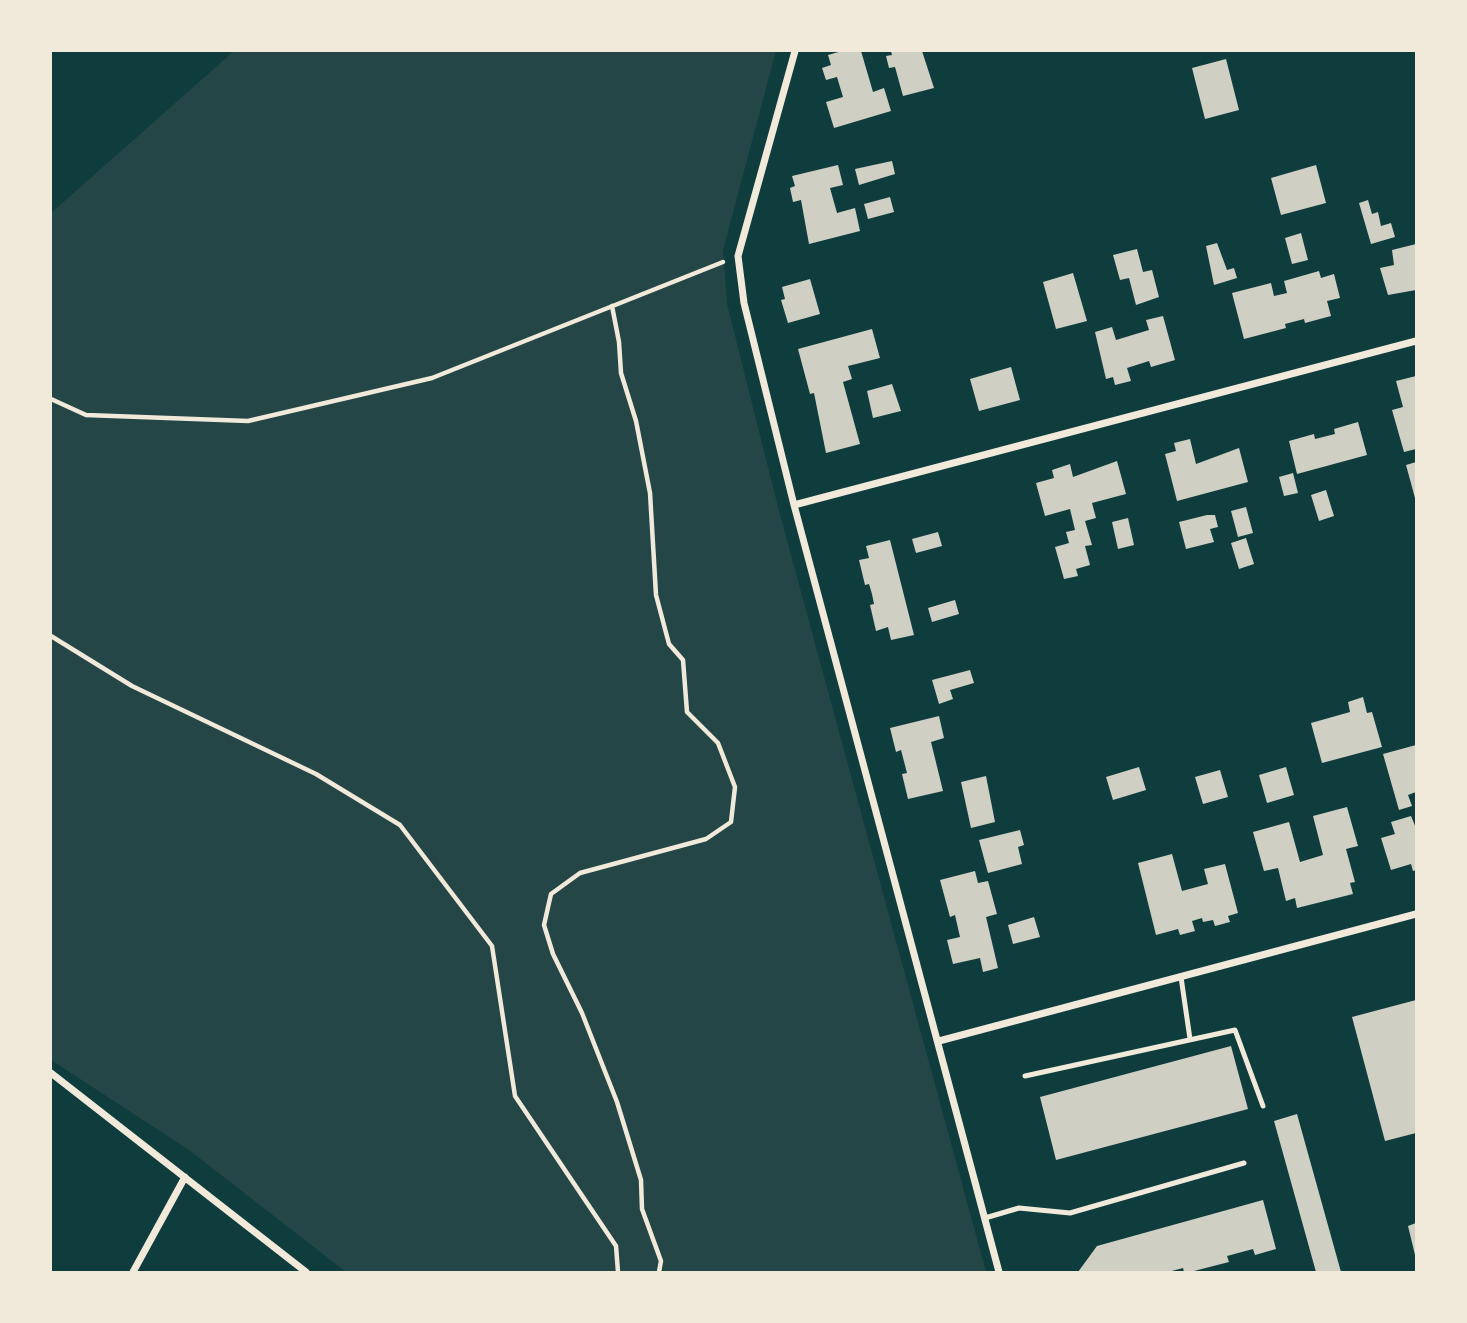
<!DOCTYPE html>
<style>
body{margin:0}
#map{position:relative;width:1467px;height:1323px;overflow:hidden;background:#0f3d3e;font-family:Lato,sans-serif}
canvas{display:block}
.frame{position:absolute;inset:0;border:52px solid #f1e9da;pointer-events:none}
</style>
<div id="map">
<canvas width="1467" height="1323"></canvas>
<div class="frame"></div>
</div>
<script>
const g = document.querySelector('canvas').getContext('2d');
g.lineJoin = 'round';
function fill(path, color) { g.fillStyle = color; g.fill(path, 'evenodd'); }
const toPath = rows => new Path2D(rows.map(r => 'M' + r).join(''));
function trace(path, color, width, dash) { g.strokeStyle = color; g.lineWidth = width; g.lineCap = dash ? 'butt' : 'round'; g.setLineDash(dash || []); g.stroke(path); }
const green = toPath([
 [234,51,776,51,723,250,727,304,779,511,986,1272,346,1272,189,1150,51,1060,51,213]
]);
const building = toPath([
 [842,51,861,51,873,92,884,88,891,111,834,128,826,102,843,97,837,77,826,80,822,68,831,65,828,55],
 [891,51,922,51,934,88,903,96,895,67,889,68,886,56,892,55],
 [1226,59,1239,110,1205,119,1192,68],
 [892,161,895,174,859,185,855,169],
 [838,165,843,185,830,188,837,213,855,208,860,231,809,244,801,200,793,202,790,188,795,186,792,176],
 [1316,165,1326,203,1281,215,1271,178],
 [890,197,894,212,868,219,864,204],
 [1368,200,1372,214,1378,212,1381,226,1391,223,1395,237,1371,244,1359,203],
 [1301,233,1308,260,1292,264,1285,238],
 [1217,243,1227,270,1234,268,1237,278,1214,285,1206,246],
 [1416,244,1416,290,1388,295,1380,268,1394,265,1392,250],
 [1137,249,1143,272,1152,270,1159,297,1136,305,1129,278,1120,280,1113,255],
 [1319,271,1321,278,1334,274,1340,298,1327,301,1331,316,1305,323,1304,319,1285,324,1286,328,1244,339,1232,293,1271,283,1274,296,1287,293,1284,281],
 [1073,273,1087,321,1056,329,1043,282],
 [810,279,820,314,788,323,781,300,785,299,782,287],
 [1163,316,1175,360,1151,367,1149,361,1127,368,1131,381,1115,385,1113,377,1106,379,1095,332,1112,327,1116,340,1149,330,1146,320],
 [872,329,880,358,848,366,852,379,843,382,860,444,826,453,814,393,810,394,798,349],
 [1011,367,1020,400,979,411,970,379],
 [1416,376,1416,449,1404,452,1392,410,1403,407,1396,381],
 [892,384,901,411,873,418,867,391],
 [1358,422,1367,455,1297,474,1289,441,1314,434,1315,439,1335,434,1334,429],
 [1190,439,1196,464,1239,448,1248,482,1177,501,1165,454,1176,451,1174,443],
 [1117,461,1126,494,1092,503,1096,518,1085,521,1092,545,1085,546,1090,565,1076,569,1078,576,1064,579,1055,547,1069,543,1066,532,1075,530,1070,509,1045,516,1036,483,1054,478,1052,470,1070,464,1073,477],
 [1416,462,1416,498,1415,498,1406,465],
 [1293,473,1298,493,1284,496,1279,477],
 [1326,490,1334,516,1319,521,1311,495],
 [1246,507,1253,533,1238,537,1231,511],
 [1207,515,1215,515,1218,527,1210,529,1214,542,1186,549,1179,522],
 [1128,518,1134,545,1118,549,1112,522],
 [938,532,942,546,916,553,912,539],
 [1246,538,1254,564,1239,569,1231,543],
 [890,540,914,635,891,640,888,627,876,631,870,605,874,604,872,594,869,584,865,585,859,560,869,558,866,546],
 [955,600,959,614,932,622,928,608],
 [970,670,974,683,950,690,953,699,939,704,932,680],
 [1363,697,1367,713,1372,712,1382,747,1322,763,1311,723,1350,712,1348,702],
 [939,716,944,738,931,742,943,791,908,799,902,774,907,773,901,750,896,752,890,728],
 [1416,745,1416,792,1408,795,1412,806,1399,810,1383,754],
 [1139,767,1146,790,1113,800,1106,777],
 [1286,767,1294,795,1267,803,1259,775],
 [1220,770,1228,797,1203,804,1195,777],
 [986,776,995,822,971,828,961,782],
 [1347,807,1358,846,1346,849,1355,882,1350,883,1353,894,1297,908,1295,898,1286,901,1278,868,1264,871,1253,832,1289,822,1300,862,1323,855,1313,816],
 [1411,816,1416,828,1416,870,1413,871,1411,864,1391,870,1381,838,1395,834,1391,822],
 [1020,830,1024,845,1018,847,1022,864,988,873,979,840],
 [1172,854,1182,891,1208,884,1204,869,1225,864,1238,913,1228,916,1230,922,1215,926,1213,920,1203,922,1202,918,1192,921,1195,931,1180,935,1178,929,1156,935,1138,863],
 [975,871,978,883,988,881,997,914,986,917,998,968,983,972,980,958,953,964,947,940,960,937,955,915,950,917,940,880],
 [1034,917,1040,937,1013,944,1008,925],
 [1416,1000,1416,1133,1385,1141,1352,1017],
 [1231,1046,1248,1109,1056,1160,1040,1097],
 [1297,1114,1341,1272,1316,1272,1274,1121],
 [1263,1200,1276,1249,1255,1255,1253,1249,1227,1256,1229,1262,1190,1272,1184,1272,1183,1268,1168,1272,1078,1272,1097,1246],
 [1416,1223,1416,1255,1415,1255,1408,1226]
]);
const path = toPath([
 [612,306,619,342,621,373,636,421,650,493,656,595,669,644,683,660,687,712,718,743,735,787,731,822,706,839,580,873,551,894,544,925,553,954,582,1013,617,1102,641,1180,642,1209,661,1261,659,1272],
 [51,399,86,415,248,421,432,378,723,262],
 [51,636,132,686,316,774,400,825,492,946,515,1096,616,1246,618,1272]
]);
const service = toPath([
 [1181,977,1190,1039],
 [1025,1076,1235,1030,1263,1106],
 [985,1218,1019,1208,1070,1213,1244,1163]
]);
const minor = toPath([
 [795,51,738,256,744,303,794,505,999,1272],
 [794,505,1416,341],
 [939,1041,1416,914],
 [51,1073,306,1272],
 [133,1272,185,1177]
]);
fill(green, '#244646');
fill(building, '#cfcfc3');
trace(path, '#f1e9da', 4.5);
trace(service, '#f1e9da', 5);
trace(minor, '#f1e9da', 7);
</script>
